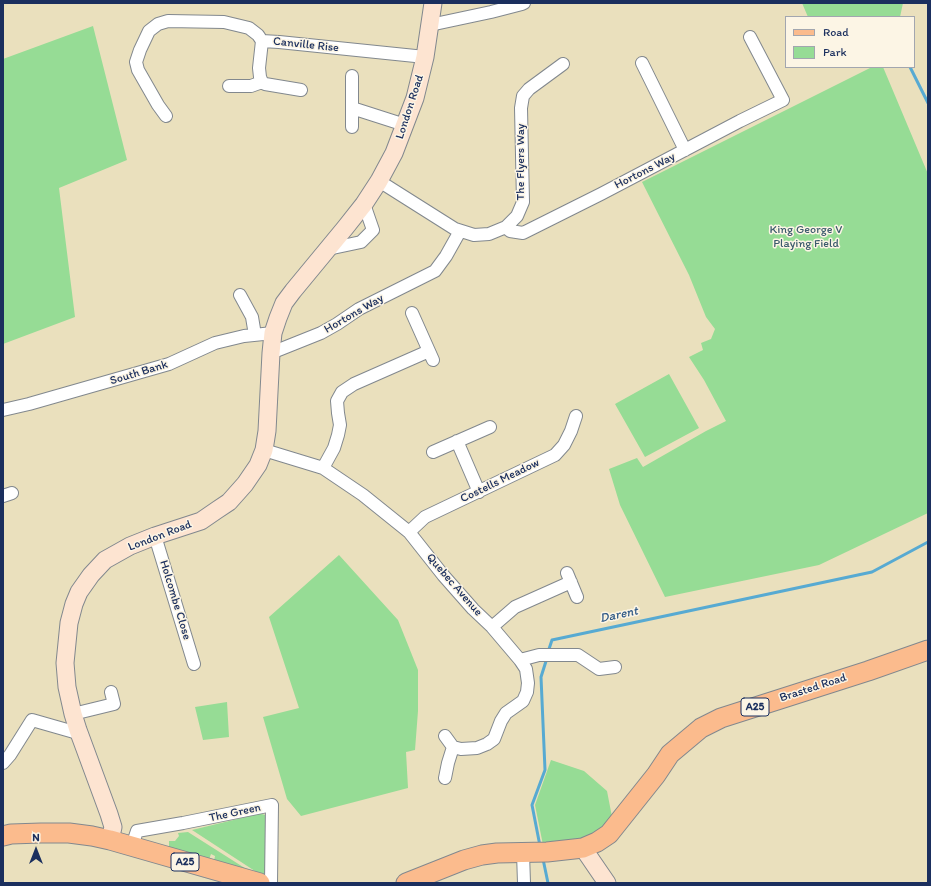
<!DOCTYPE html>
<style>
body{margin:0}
#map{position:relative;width:931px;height:886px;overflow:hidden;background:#eae0bd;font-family:Itim,sans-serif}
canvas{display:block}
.frame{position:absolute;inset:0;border:4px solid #1b2f5e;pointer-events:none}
.legend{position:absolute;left:785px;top:16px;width:130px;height:52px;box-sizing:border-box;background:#fcf5e5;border:1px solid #a2a6af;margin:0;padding:5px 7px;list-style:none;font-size:12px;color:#1b2f5e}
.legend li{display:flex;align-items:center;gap:8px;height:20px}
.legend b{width:20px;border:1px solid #a2a6af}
.north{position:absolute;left:16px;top:830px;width:40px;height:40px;-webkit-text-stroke:3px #fcf5e5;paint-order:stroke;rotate:0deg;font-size:11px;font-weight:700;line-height:16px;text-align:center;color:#1b2f5e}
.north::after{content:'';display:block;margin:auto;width:14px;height:18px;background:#1b2f5e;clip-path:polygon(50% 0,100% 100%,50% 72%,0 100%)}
</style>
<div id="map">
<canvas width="931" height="886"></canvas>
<div class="frame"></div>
<ul class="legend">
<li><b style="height:5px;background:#fbbb8d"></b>Road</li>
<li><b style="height:11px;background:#96dc95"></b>Park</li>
</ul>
<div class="north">N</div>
</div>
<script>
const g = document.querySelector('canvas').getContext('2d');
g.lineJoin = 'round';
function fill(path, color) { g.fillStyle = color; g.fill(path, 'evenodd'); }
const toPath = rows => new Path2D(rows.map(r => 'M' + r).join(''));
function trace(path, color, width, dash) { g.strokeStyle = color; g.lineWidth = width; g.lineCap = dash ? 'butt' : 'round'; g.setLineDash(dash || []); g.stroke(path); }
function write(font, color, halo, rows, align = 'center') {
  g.font = font + ' Itim,sans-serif'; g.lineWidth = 3; g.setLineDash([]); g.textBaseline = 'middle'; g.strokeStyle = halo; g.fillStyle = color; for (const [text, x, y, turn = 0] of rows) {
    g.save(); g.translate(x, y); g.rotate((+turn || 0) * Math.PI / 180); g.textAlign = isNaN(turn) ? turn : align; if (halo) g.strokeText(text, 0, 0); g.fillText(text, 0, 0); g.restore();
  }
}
const green = toPath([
 [802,3,903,3,900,17,808,17],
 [93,26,127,160,59,188,75,317,3,344,3,59],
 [872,67,883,67,928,174,928,513,819,565,665,597,620,505,609,469,637,458,643,467,706,431,726,421,704,380,689,357,703,350,701,343,711,339,715,329,706,317,689,275,642,182],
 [669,374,699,428,645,457,615,404],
 [339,555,398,620,418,670,418,711,415,750,406,752,408,788,301,816,287,799,263,717,299,708,269,617],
 [227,702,229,737,203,740,195,707],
 [551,760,584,771,607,791,613,822,589,838,543,845,535,805],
 [258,814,262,814,265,815,266,819,266,873,264,874,261,875,192,830],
 [188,832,251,872,214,861,215,856,211,854,209,860,169,851,169,841,175,841,179,836,178,833]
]);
const stream = toPath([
 [910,67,928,103],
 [548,652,552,640,872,572,928,542],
 [540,846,532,805,545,770,541,677,547,658],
 [543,859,548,883]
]);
const street = toPath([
 [430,25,491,12,522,4,524,3],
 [262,41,259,68,260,77,262,82,265,84,301,90],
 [642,63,685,150],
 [352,76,352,127],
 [229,86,251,86,262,82],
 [352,108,405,125],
 [166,116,158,105,138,70,136,62,140,50,149,31,158,24,168,21,224,22,249,28,258,35,262,41,279,42,425,57],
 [379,181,455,229,474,235,489,234,506,227,517,216,523,202,521,108,523,96,529,89,563,64],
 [506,227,510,231,523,233,601,194,740,121,783,100,750,37],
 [328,249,361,242,373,230,364,204],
 [240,295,252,317,255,335],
 [412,313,433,360],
 [271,353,321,333,337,324,359,309,435,271,446,256,460,231],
 [3,410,29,404,169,364,215,343,244,336,273,333],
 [457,441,479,492],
 [264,450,323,468,363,495,409,532,443,575,473,609,492,627,520,660,526,669,528,683,527,692,523,701,506,713,501,721,494,739,487,744,477,748,461,749,453,747],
 [433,452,490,427],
 [323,468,334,448,338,435,340,425,338,413,337,401,342,392,354,384,429,351],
 [3,496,12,493],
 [409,532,425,517,555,455,564,445,571,431,576,416],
 [155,536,194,664],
 [567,573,577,597],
 [492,627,515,607,571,582],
 [520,660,539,655,578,655,599,669,615,667],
 [73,714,114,704,111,692],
 [3,763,10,755,32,720,74,732,78,730],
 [445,778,448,763,453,747,445,736],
 [132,846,137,831,183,823,272,805,271,883],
 [523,853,524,883]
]);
const secondary = toPath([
 [110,840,113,827,109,814,78,730,73,714,67,687,65,663,69,623,74,604,79,592,91,575,105,560,130,546,155,536,201,521,217,510,229,502,245,484,258,465,264,450,267,431,271,353,273,333,278,318,284,303,293,291,345,228,364,204,379,181,394,153,415,98,425,57,433,3],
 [583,848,607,883]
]);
const primary = toPath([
 [3,836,11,834,41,833,69,833,92,836,110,840,260,883],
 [406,883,464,860,482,855,497,853,547,852,583,848,597,842,609,834,656,775,670,754,701,728,721,718,868,671,928,650]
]);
const shields = [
 [755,707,28],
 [185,862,28]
];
const shieldNames = [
 ["A25",755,707],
 ["A25",185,862]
];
const streetNames = [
 ["Canville Rise",306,45,6],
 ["London Road",410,107,-72],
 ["The Flyers Way",521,162,-90],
 ["Hortons Way",645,171,-27],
 ["Hortons Way",354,314,-30],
 ["South Bank",139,373,-17],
 ["Costells Meadow",500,481,-26],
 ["London Road",160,536,-21],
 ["Quebec Avenue",454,585,49],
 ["Holcombe Close",175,600,73],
 ["Brasted Road",813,688,-18],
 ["The Green",235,813,-12]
];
const parkNames = [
 ["King George V",806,230],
 ["Playing Field",806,244]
];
const waterNames = [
 ["Darent",619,615,-12]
];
fill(green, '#96dc95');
trace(stream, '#57aad2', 3);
trace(street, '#82888e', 14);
trace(secondary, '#82888e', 19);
trace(primary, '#82888e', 21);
trace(street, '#fff', 12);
trace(secondary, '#fde4d1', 17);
trace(primary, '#fbbb8d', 19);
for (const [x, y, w] of shields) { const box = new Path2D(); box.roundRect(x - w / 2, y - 9, w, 18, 3); g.fillStyle = '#fcf5e5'; g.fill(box); trace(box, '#1b2f5e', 1); }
write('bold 11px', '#1b2f5e', null, shieldNames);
write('12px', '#1b2f5e', '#fcf5e5', streetNames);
write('12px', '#3a5a6c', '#fcf5e5', parkNames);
write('italic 13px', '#305a87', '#fcf5e5', waterNames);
</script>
